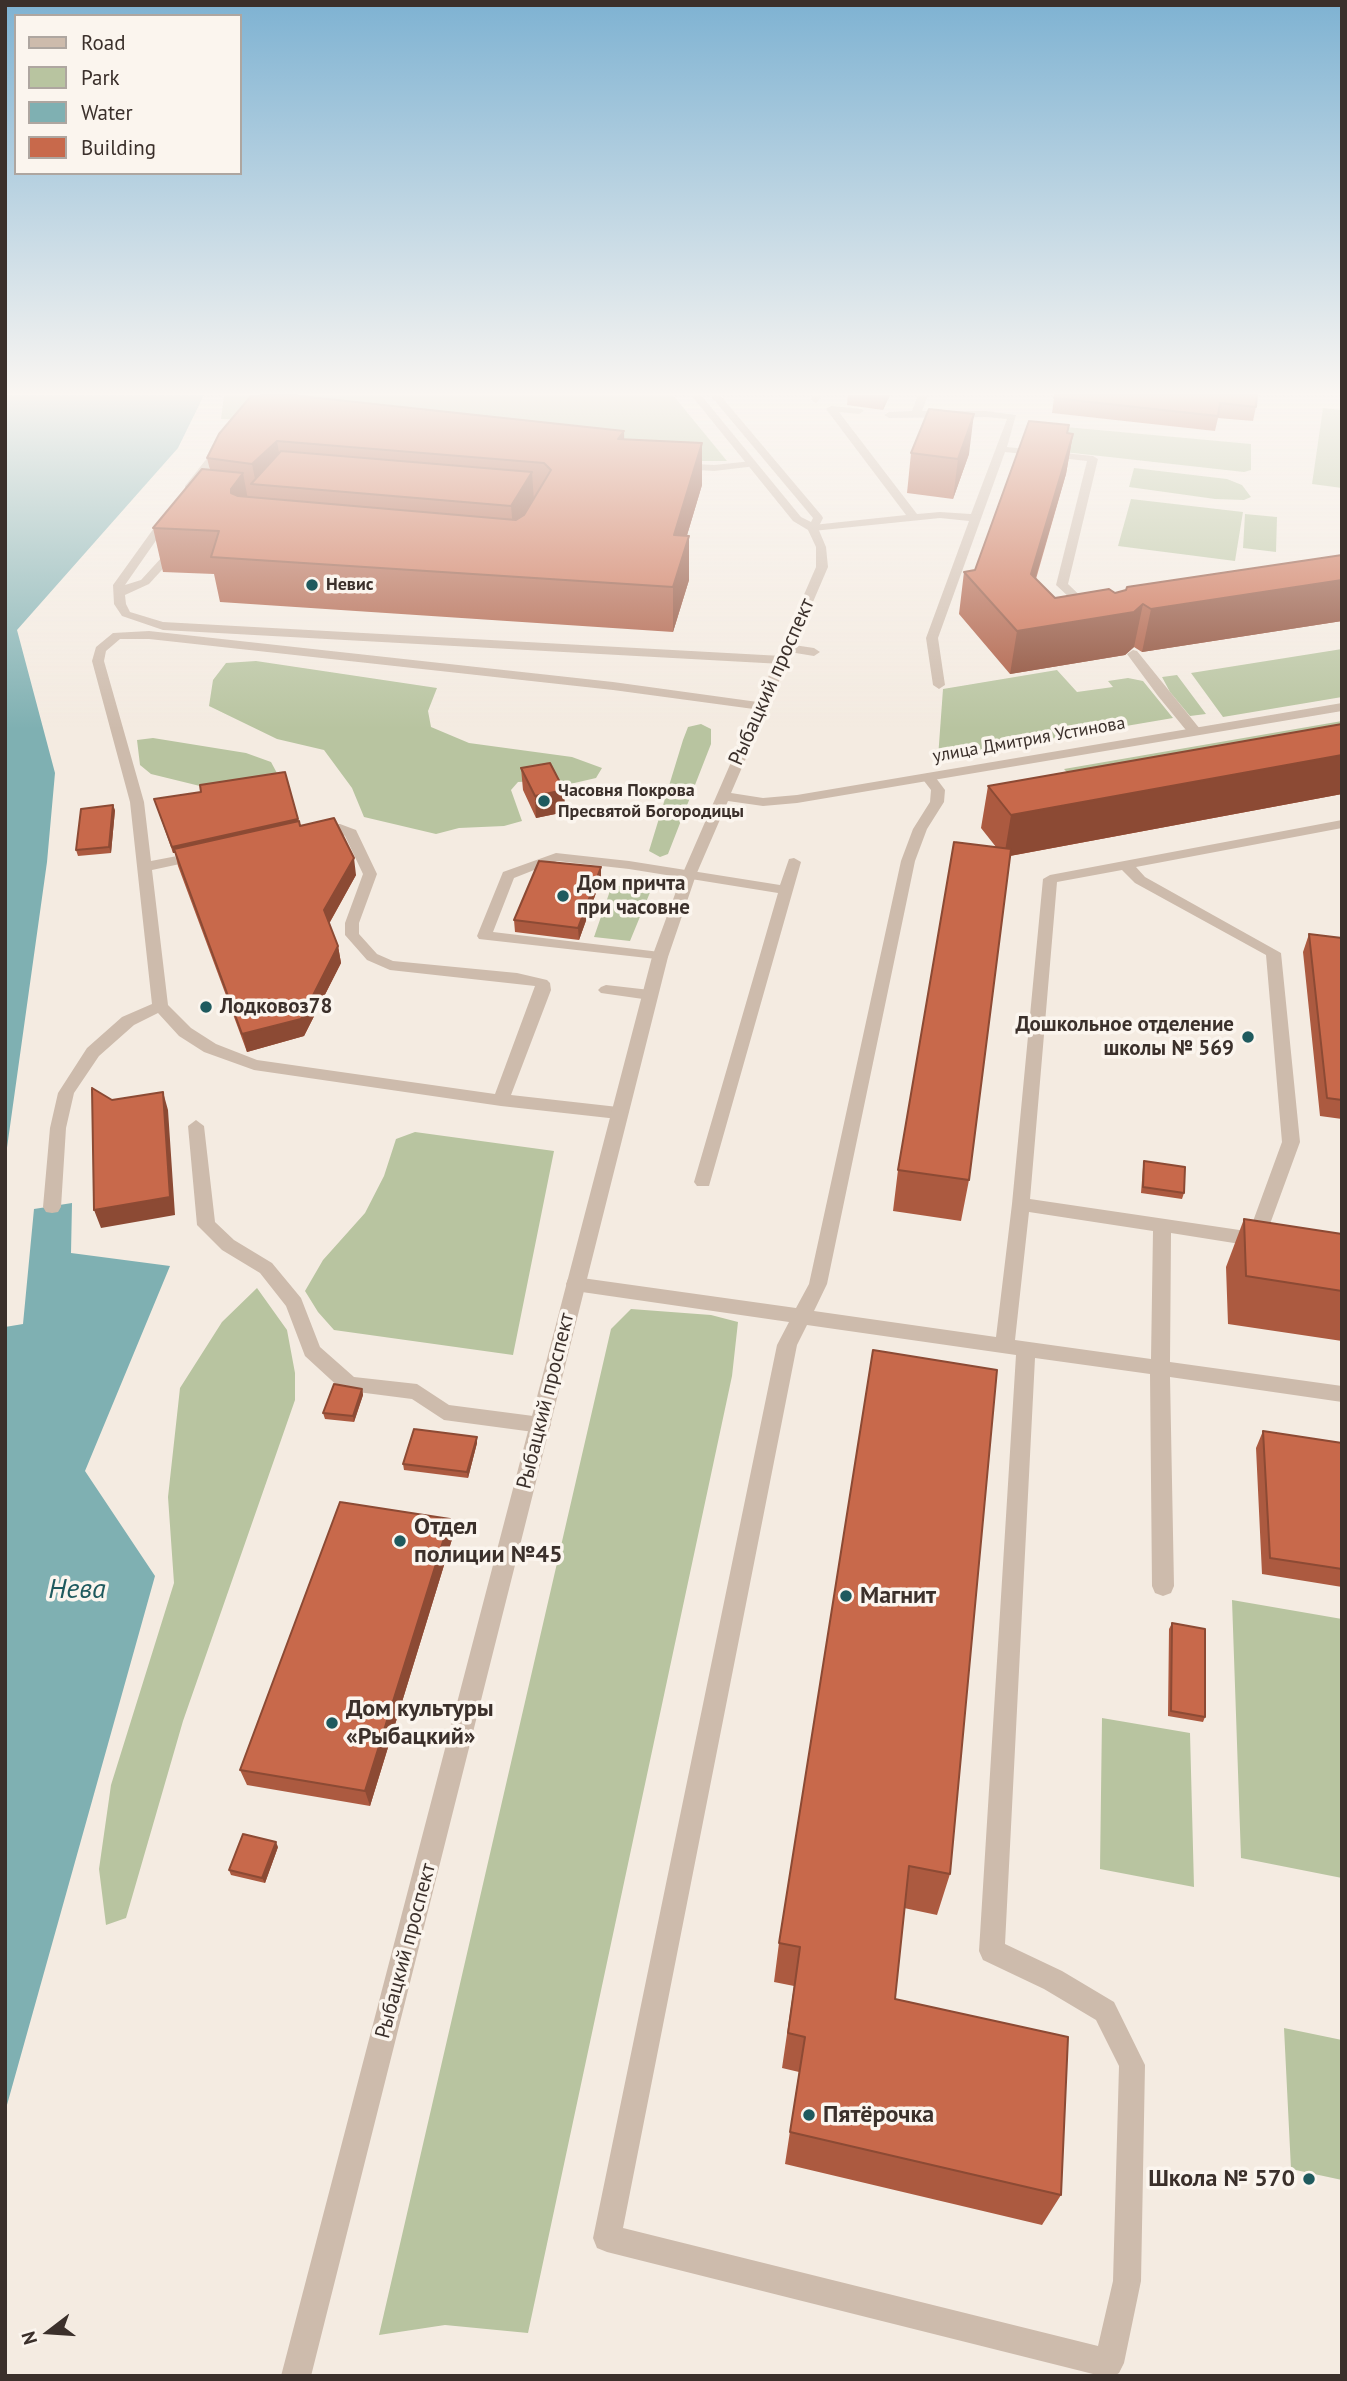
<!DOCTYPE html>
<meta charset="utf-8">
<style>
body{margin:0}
#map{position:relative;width:1347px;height:2381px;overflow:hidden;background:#f4ebe1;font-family:"PT Sans",sans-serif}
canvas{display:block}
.frame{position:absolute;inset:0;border:7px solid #3b302b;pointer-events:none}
.legend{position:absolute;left:14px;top:14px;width:228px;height:161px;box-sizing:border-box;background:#fbf5ee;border:2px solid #aea6a0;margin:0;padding:9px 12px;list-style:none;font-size:21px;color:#3b302b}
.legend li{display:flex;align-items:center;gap:14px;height:35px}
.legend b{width:35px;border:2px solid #aea6a0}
.north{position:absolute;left:14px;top:2297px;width:70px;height:70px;-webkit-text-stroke:5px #fbf5ee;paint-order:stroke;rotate:253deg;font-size:19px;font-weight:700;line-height:28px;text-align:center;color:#3b302b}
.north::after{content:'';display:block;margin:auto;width:24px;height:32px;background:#3b302b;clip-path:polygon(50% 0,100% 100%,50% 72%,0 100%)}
</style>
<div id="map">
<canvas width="1347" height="2381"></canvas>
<div class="frame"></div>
<ul class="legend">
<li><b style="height:9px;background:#cdbbac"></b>Road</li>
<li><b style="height:19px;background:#b8c4a0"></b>Park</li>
<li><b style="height:19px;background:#7fb0b2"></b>Water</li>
<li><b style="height:19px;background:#c8694b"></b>Building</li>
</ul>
<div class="north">N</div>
</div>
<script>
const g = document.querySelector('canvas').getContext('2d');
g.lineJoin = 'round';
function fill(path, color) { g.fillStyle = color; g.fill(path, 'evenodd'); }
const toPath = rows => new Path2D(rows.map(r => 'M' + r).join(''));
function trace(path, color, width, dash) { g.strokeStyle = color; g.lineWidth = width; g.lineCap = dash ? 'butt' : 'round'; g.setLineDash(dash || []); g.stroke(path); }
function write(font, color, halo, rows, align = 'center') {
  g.font = font + ' "PT Sans",sans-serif'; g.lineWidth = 7; g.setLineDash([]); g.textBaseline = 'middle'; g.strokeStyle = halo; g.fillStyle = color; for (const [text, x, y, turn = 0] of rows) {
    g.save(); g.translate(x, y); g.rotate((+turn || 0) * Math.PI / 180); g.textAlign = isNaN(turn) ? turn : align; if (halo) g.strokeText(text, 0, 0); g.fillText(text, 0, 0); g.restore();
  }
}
const green = toPath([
 [224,395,673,395,727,461,693,461,332,421,221,419],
 [1323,408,1342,410,1342,488,1312,484],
 [1066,427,1251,444,1251,470,1244,472,1055,451],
 [1134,468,1227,479,1242,485,1251,497,1244,500,1215,499,1129,487],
 [1131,499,1243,512,1235,561,1118,546],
 [1245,514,1277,517,1276,552,1243,548],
 [1342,649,1342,697,1223,717,1191,673],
 [256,661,437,688,428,711,431,727,469,743,572,757,602,768,596,778,570,784,559,780,518,782,511,790,522,821,504,826,459,828,436,834,364,817,352,788,324,750,277,739,209,706,213,680,226,663],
 [1057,670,1077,692,1113,687,1108,681,1128,678,1143,681,1173,718,938,758,943,689],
 [1177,675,1206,714,1190,716,1170,692,1162,677],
 [1342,721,1342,735,1075,781,1064,769],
 [701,724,711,729,711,744,668,854,660,857,649,851,683,740,688,727],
 [153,738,246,753,271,762,278,775,204,787,151,774,140,765,137,740],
 [612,885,651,890,630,941,594,937],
 [415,1132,554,1151,513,1355,334,1330,318,1312,305,1291,323,1260,365,1213,384,1176,396,1139],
 [257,1288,287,1330,295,1373,295,1400,183,1721,126,1918,106,1925,99,1869,111,1785,174,1583,168,1497,180,1388,222,1322],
 [631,1309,711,1315,738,1322,732,1376,528,2333,445,2325,379,2335,611,1329],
 [1232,1600,1342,1619,1342,1878,1241,1858],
 [1102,1718,1190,1733,1194,1887,1100,1869],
 [1284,2028,1342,2040,1342,2180,1291,2169]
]);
const water = toPath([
 [5,395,204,395,178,448,17,630,55,773,47,862,5,1162],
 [72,1203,71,1253,170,1266,85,1471,155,1576,5,2112,5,1327,23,1324,34,1209]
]);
const lane = toPath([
 [813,395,823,395,816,403,811,400,813,395],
 [918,395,928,395,922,411,986,411,1016,415,1007,447,1093,456,1098,459,1068,584,1094,609,1094,613,1086,613,1056,585,1087,461,1005,452,938,638,945,685,939,689,933,685,926,638,969,521,940,518,813,531,808,528,813,525,906,515,826,409,831,406,862,409,864,411,859,414,839,412,917,514,940,512,971,514,1007,419,986,417,889,418,884,415,889,412,912,411,918,395],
 [220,442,228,444,193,490,185,490,185,486,220,442],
 [752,461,756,462,756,466,714,471,679,469,674,466,679,463,714,465,752,461],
 [168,513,173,516,125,585,141,580,173,545,181,545,181,549,149,584,125,595,126,604,130,612,163,622,782,656,788,660,782,664,163,630,122,616,114,604,113,585,164,514,168,513],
 [149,631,613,682,765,703,767,706,761,710,613,690,149,639,120,639,106,651,104,661,144,802,151,861,198,852,205,856,203,859,152,870,168,1005,191,1028,216,1044,257,1060,495,1094,535,986,390,970,367,960,345,935,345,923,363,874,345,836,338,832,314,833,307,829,314,825,340,824,356,830,377,874,359,923,359,934,377,954,393,961,517,973,547,980,550,983,551,990,511,1095,618,1107,626,1113,624,1117,618,1119,501,1106,254,1070,204,1052,179,1036,158,1013,134,1025,99,1056,74,1093,66,1128,61,1207,58,1212,52,1213,46,1212,43,1207,50,1128,58,1093,87,1048,122,1017,152,1004,130,802,92,661,96,647,113,633,149,631],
 [787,644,814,648,820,652,814,656,783,651,783,645,787,644],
 [1133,650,1137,651,1200,729,1200,735,1190,735,1158,696,1127,654,1133,650],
 [928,773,933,774,945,790,944,802,927,829,915,861,827,1284,814,1311,996,1337,1012,1204,1043,879,1050,875,1342,820,1342,828,1136,867,1145,877,1281,953,1300,1142,1270,1224,1272,1240,1269,1245,1259,1247,1171,1233,1170,1362,1342,1386,1342,1402,1170,1377,1174,1586,1171,1593,1163,1596,1155,1593,1152,1586,1150,1374,1035,1358,1005,1944,1062,1971,1114,2002,1145,2065,1141,2281,1124,2363,1119,2373,1114,2376,1101,2376,607,2252,597,2248,593,2238,777,1345,789,1322,575,1291,568,1289,566,1284,568,1279,575,1277,796,1308,809,1284,901,861,913,829,930,802,931,790,921,777,928,773],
 [1122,870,1135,883,1266,955,1282,1142,1252,1224,1253,1232,1030,1199,1057,882,1122,870],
 [1029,1212,1153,1231,1151,1359,1015,1340,1029,1212],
 [807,1325,1016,1355,979,1951,983,1960,1044,1989,1096,2020,1119,2066,1113,2281,1098,2346,623,2228,797,1345,807,1325],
 [556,853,629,861,780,885,789,859,794,858,801,862,709,1186,697,1186,694,1182,778,893,629,869,557,861,514,878,493,932,660,952,668,957,665,960,479,939,477,936,503,872,556,853],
 [606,985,650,990,658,995,650,1000,601,993,598,990,601,987,606,985],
 [196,1120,204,1126,215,1222,234,1240,272,1263,301,1298,320,1347,354,1377,417,1384,449,1405,541,1417,548,1419,551,1425,548,1431,541,1433,444,1420,412,1399,342,1390,305,1356,286,1306,260,1273,222,1250,197,1225,188,1126,196,1120]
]);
const street = toPath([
 [691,395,701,395,801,517,811,522,813,518,710,395,720,395,822,516,823,518,818,528,826,547,828,567,731,793,763,798,797,795,1342,703,1342,711,797,803,763,806,728,801,696,875,668,957,311,2376,281,2376,652,957,682,875,816,567,816,547,808,530,793,521,691,395]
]);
const wall = toPath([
 [848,395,890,395,883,410,847,405],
 [1257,395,1256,407,1253,421,1218,418,1215,431,1052,413,1054,398],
 [1068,433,1073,434,1066,474,1036,579,1055,598,1115,593,1342,555,1342,621,1142,652,1134,647,1125,655,1010,674,959,614,964,572,975,570],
 [219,434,624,439,702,443,702,485,687,535,689,536,689,580,673,632,220,602,214,574,163,572,153,528,210,470,207,458],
 [911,453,969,454,953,499,907,493],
 [1342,724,1342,794,1010,856,969,1180,961,1221,893,1211,898,1170,996,847,981,828,988,786],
 [521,768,564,790,565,812,536,818,523,790],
 [154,799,298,821,300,826,356,875,329,924,338,946,341,963,304,1036,247,1052,178,866,175,853,173,853],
 [115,810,111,853,78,856,76,850],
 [601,879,579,940,515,932,514,920],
 [1309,934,1342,938,1342,1119,1320,1116,1303,952],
 [1144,1161,1184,1193,1182,1199,1141,1193,1143,1167],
 [1244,1219,1342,1234,1342,1341,1228,1324,1226,1267],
 [873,1350,950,1874,937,1915,904,1908,895,1999,1061,2195,1042,2225,785,2164,799,2072,782,2068,794,1986,774,1982,779,1943],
 [362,1389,363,1395,354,1422,325,1419,323,1413],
 [1263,1431,1342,1443,1342,1587,1262,1574,1256,1448],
 [477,1437,477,1443,468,1478,404,1470,403,1464],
 [453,1536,370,1806,247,1785,240,1770],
 [1172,1623,1205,1717,1203,1722,1168,1716,1169,1629],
 [278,1847,265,1883,231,1875,229,1870]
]);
const shadedWall = toPath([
 [884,395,890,395,883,410],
 [974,414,969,454,953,499,958,459],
 [624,431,625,473,618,439],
 [1073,434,1066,474,1024,617,1031,574],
 [277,441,284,483,256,484,252,464],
 [702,443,702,485,674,579,674,535],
 [532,472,535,516,515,551,511,506],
 [243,473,251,516,239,532,231,489],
 [689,536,689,580,673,632,673,587],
 [1342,580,1342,621,1142,652,1151,609],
 [1143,604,1134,647,1125,655,1010,674,1017,631],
 [1342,755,1342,794,1004,857,1011,815],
 [564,790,565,812,536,818,535,796],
 [113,805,115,810,111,853,109,847],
 [298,819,299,825,173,853,172,847],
 [354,858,356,875,327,927,324,910],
 [601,867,601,879,579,940,578,928],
 [338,946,341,963,304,1036,247,1052,242,1034],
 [163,1092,168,1110,175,1215,101,1228,94,1210],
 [362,1389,363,1395,354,1422,353,1416],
 [477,1437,477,1443,468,1478,467,1472],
 [450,1519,453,1536,370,1806,365,1791],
 [276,1842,278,1847,265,1883,262,1878]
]);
const building = toPath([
 [291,395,624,431,618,439,702,443,674,535,689,536,673,587,211,557,219,531,153,528,202,469,243,473,231,489,231,493,238,496,516,520,524,515,551,470,544,463,277,441,252,464,207,458,219,434,251,396,291,395],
 [1055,395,1257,395,1256,407,1220,403,1218,416,1054,398,1055,395],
 [929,409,974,414,958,459,911,453,929,409],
 [1029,421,1069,425,1067,433,1073,434,1031,574,1055,598,1109,589,1115,593,1126,590,1127,587,1342,555,1342,580,1151,609,1143,604,1134,612,1017,631,964,572,975,570,1029,421],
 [281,451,532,472,511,506,251,484,281,451],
 [1342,724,1342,755,1011,815,988,786,1342,724],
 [550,763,564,790,535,796,521,768,550,763],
 [285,772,298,819,172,847,154,799,201,792,200,785,285,772],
 [113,805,109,847,76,850,81,809,113,805],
 [334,818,354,858,324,910,338,946,301,1019,242,1034,174,849,299,821,300,826,334,818],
 [954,842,1011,849,969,1180,898,1170,954,842],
 [539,861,601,867,578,928,514,920,539,861],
 [1309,934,1342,938,1342,1100,1327,1098,1309,934],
 [92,1088,112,1100,163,1092,170,1197,94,1210,92,1088],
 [1144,1161,1185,1167,1184,1193,1143,1187,1144,1161],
 [1244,1219,1342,1234,1342,1291,1246,1276,1244,1219],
 [873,1350,997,1370,950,1874,909,1866,895,1999,1068,2037,1061,2195,790,2132,805,2037,788,2033,800,1947,779,1943,873,1350],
 [334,1384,362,1389,353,1416,323,1413,334,1384],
 [414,1429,477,1437,467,1472,403,1464,414,1429],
 [1263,1431,1342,1443,1342,1569,1270,1558,1263,1431],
 [340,1502,450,1519,365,1791,240,1770,340,1502],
 [1172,1623,1205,1629,1205,1717,1171,1711,1172,1623],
 [243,1834,276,1842,262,1878,229,1870,243,1834]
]);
const markers = [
 [312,585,7,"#1f5a5e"],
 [544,801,7,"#1f5a5e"],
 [563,896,7,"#1f5a5e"],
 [206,1007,7,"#1f5a5e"],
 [1248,1037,7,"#1f5a5e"],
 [400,1541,7,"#1f5a5e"],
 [846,1596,7,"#1f5a5e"],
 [332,1723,7,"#1f5a5e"],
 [809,2115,7,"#1f5a5e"],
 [1309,2179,7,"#1f5a5e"]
];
const farPoinames = [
 ["Невис",326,585],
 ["Часовня Покрова",558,791],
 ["Пресвятой Богородицы",558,812]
];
const farStreetnames = [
 ["улица Дмитрия Устинова",1029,740,-10]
];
const streetNames = [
 ["Рыбацкий проспект",772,682,-66],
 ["Рыбацкий проспект",546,1401,-76],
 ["Рыбацкий проспект",406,1951,-75]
];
const poiNames = [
 ["Дом причта",577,884],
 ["при часовне",577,908],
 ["Лодковоз78",220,1007],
 ["Дошкольное отделение",1234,1025,"right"],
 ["школы № 569",1234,1049,"right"]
];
const nearPoinames = [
 ["Отдел",414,1527],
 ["полиции №45",414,1555],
 ["Магнит",860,1596],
 ["Дом культуры",346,1709],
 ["«Рыбацкий»",346,1737],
 ["Пятёрочка",823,2115],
 ["Школа № 570",1295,2179,"right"]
];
const nearWaternames = [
 ["Нева",77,1590]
];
fill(green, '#b8c4a0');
fill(water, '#7fb0b2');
fill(lane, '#cdbbac');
fill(street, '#cdbbac');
fill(wall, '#ac5a40');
fill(shadedWall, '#8c4a34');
fill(building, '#c8694b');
trace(building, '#8c4a34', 2);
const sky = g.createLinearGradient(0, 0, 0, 729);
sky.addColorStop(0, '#7eb2d2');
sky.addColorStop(0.54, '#faf6f2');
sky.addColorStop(1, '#faf6f200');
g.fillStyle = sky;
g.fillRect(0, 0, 1347, 729);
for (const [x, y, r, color] of markers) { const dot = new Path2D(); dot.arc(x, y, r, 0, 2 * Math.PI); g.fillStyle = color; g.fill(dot); trace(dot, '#fbf5ee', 2.5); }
write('bold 18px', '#3b302b', '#fbf5ee', farPoinames, 'left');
write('18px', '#3b302b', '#fbf5ee', farStreetnames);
write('21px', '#3b302b', '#fbf5ee', streetNames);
write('bold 21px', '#3b302b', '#fbf5ee', poiNames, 'left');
write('bold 24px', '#3b302b', '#fbf5ee', nearPoinames, 'left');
write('italic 28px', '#1f5a5e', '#fbf5ee', nearWaternames);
</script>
